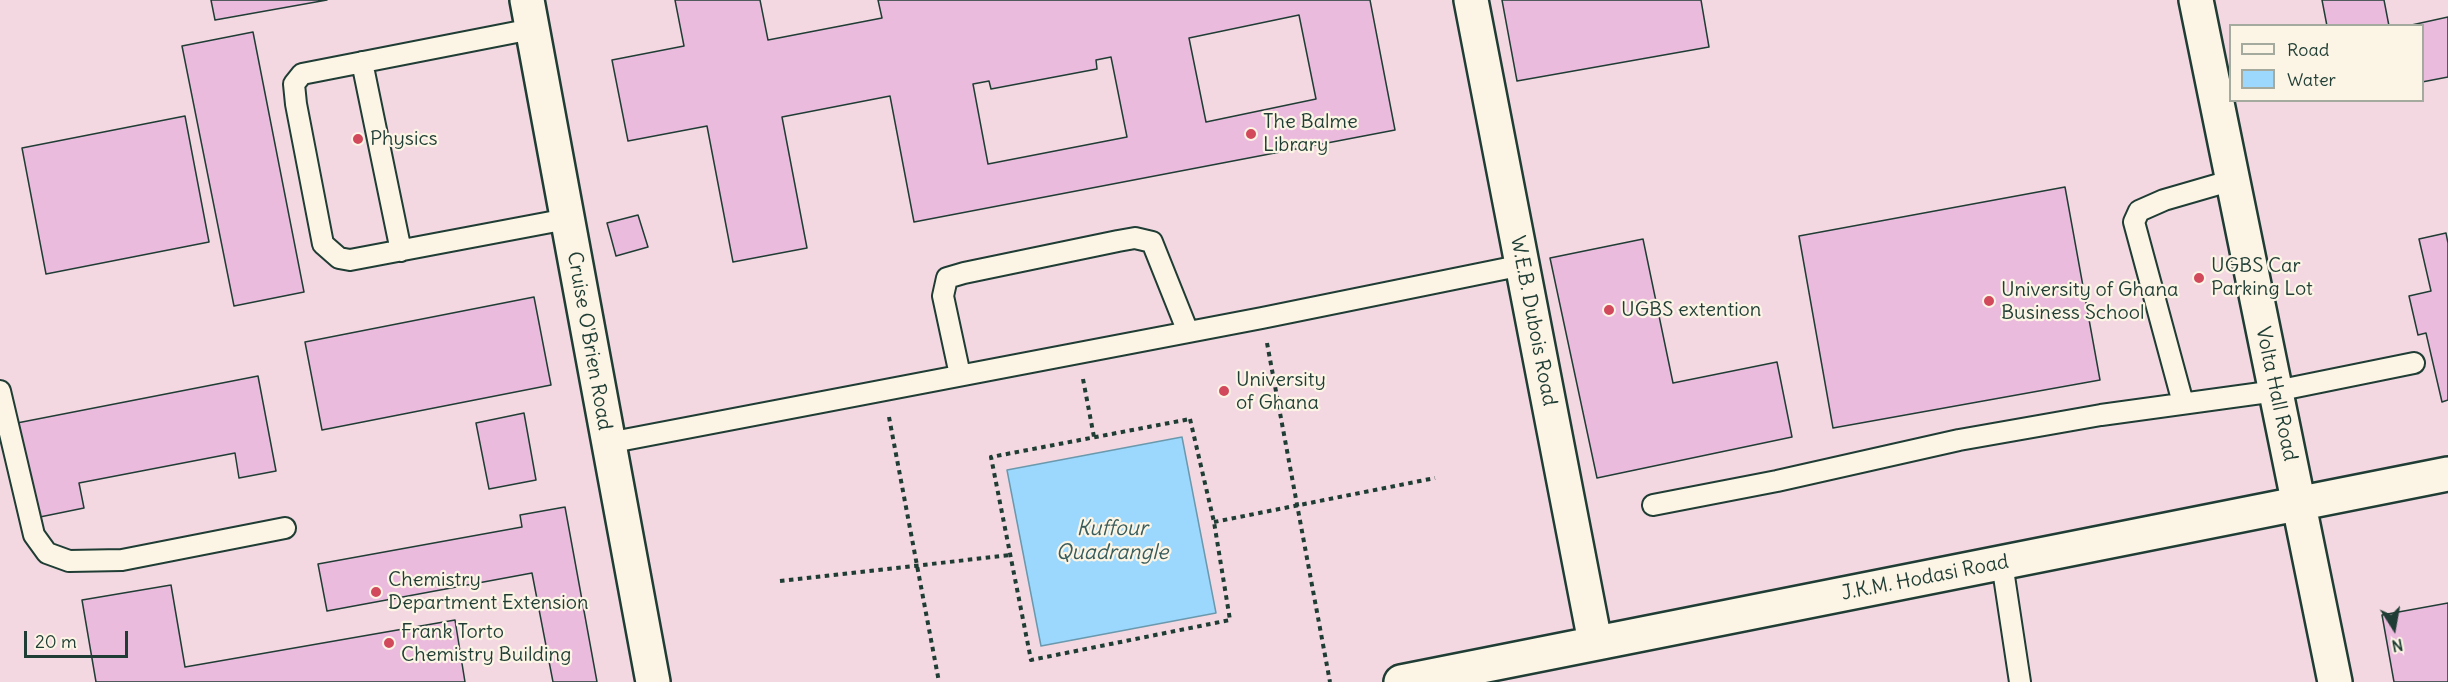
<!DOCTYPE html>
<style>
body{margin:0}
#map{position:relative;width:2448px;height:682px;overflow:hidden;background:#f7e4e3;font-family:Delius,sans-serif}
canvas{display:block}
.legend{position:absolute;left:2229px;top:24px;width:195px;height:78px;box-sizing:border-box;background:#fcf5e5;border:2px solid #a4ab9e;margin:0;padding:8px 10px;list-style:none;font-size:18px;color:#1f3d34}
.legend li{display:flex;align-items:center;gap:12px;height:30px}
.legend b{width:30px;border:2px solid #a4ab9e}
.north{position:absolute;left:2364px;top:598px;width:60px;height:60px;-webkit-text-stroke:4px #fcf5e5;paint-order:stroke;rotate:169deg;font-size:16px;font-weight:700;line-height:24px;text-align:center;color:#1f3d34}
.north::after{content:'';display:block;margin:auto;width:21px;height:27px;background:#1f3d34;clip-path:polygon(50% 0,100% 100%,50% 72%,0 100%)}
.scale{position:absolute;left:24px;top:631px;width:104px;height:27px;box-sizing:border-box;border:3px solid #1f3d34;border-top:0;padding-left:8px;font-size:18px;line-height:21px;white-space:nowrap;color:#1f3d34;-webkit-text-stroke:4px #fcf5e5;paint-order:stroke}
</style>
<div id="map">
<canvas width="2448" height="682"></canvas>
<ul class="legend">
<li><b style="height:8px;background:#fcf5e5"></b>Road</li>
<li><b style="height:16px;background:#9cd7fd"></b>Water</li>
</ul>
<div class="north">N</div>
<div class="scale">20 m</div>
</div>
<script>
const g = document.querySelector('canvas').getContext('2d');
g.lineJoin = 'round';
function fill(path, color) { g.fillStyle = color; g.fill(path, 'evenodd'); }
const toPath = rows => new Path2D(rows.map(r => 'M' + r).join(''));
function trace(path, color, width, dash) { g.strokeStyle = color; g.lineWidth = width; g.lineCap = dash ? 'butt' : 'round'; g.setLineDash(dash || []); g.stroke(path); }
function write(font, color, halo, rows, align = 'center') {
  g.font = font + ' Delius,sans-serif'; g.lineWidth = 4.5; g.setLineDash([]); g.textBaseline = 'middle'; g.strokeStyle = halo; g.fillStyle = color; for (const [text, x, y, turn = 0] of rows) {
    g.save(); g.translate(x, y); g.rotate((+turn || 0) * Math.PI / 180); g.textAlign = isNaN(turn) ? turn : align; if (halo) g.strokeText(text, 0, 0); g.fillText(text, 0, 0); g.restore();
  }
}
const built = toPath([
 [0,0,2448,0,2448,682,0,682],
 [2230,26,2422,26,2422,100,2230,100]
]);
const water = toPath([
 [1182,437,1216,613,1041,646,1007,470,1182,437]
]);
const building = toPath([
 [211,0,327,0,215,20,211,0],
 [675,0,760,0,768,40,882,18,878,0,1370,0,1395,130,914,222,890,96,782,117,807,248,733,262,707,126,628,141,612,60,684,46,675,0],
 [1299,15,1316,99,1206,122,1189,38,1299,15],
 [1111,57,1127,137,988,164,973,84,989,81,991,89,1097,69,1096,60,1111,57],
 [1502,0,1701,0,1709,47,1517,81,1502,0],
 [2322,0,2384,0,2389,26,2327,26,2322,0],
 [2448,17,2448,77,2422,82,2422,26,2407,26,2448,17],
 [253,32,304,292,234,306,182,46,253,32],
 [185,116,209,242,46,274,22,148,185,116],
 [2065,187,2100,380,1833,428,1799,236,2065,187],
 [638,215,648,247,616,256,607,223,638,215],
 [2446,233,2448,243,2448,400,2442,402,2426,333,2418,335,2409,296,2431,291,2419,239,2446,233],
 [1643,239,1673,383,1777,362,1792,437,1597,478,1550,258,1643,239],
 [534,297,551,385,322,430,305,342,534,297],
 [258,376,276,471,239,478,235,453,79,483,84,508,35,518,17,423,258,376],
 [524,413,536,480,489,489,476,423,524,413],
 [565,507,597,682,553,682,532,573,327,611,318,564,522,527,520,515,565,507],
 [171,585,185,667,455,620,465,682,96,682,82,600,171,585],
 [2448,603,2448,682,2394,682,2382,615,2448,603]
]);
const path = toPath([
 [1267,343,1330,682],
 [1083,379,1094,437],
 [889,417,939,682],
 [1190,419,1214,522,1230,620,1031,660,991,457,1190,419],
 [1214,522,1435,478],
 [780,581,1011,555]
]);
const lane = toPath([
 [532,29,302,74,294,84,296,104,323,244,339,258,350,260,567,219],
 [362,62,401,251],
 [960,375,943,296,947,278,964,273,1118,241,1135,238,1152,242,1188,332],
 [0,391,34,535,47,553,69,561,122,560,285,528],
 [2183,403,2134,222,2139,211,2164,200,2233,180],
 [608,443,1262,318,1523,265],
 [1653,505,1777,481,1959,440,2101,415,2276,391,2414,363],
 [2002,563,2020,682]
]);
const street = toPath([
 [527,0,653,682],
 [1471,0,1595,642],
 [2196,0,2335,682],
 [1401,682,2448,474]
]);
const markers = [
 [1251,134,6,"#d1495b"],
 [358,139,6,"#d1495b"],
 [2199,278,6,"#d1495b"],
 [1989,301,6,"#d1495b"],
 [1609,310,6,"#d1495b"],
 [1224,391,6,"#d1495b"],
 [376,592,6,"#d1495b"],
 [389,643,6,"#d1495b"]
];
const poiNames = [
 ["The Balme",1263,122],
 ["Library",1263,145],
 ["Physics",370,139],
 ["UGBS Car",2211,266],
 ["Parking Lot",2211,289],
 ["University of Ghana",2001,290],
 ["Business School",2001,313],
 ["UGBS extention",1621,310],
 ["University",1236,380],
 ["of Ghana",1236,403],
 ["Chemistry",388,580],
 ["Department Extension",388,603],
 ["Frank Torto",401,632],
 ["Chemistry Building",401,655]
];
const streetNames = [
 ["W.E.B. Dubois Road",1533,321,79],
 ["Cruise O'Brien Road",589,341,80],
 ["Volta Hall Road",2276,394,78],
 ["J.K.M. Hodasi Road",1925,578,-11]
];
const waterNames = [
 ["Kuffour",1112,529],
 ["Quadrangle",1112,553]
];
fill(built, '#f3d8e1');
fill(water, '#9cd7fd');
trace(water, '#6a99ad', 1.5);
fill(building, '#ebbbdd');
trace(building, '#1f3d34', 1.5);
trace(lane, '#1f3d34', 24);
trace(street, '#1f3d34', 38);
trace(path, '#1f3d34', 4, [4.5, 4.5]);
trace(lane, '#fcf5e5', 20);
trace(street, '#fcf5e5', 33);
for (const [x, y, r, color] of markers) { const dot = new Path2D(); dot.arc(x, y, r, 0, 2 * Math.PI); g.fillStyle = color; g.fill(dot); trace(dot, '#fcf5e5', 2); }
write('20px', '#1f3d34', '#fcf5e5', poiNames, 'left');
write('20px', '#1f3d34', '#fcf5e5', streetNames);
write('italic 21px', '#385c5c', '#fcf5e5', waterNames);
</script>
